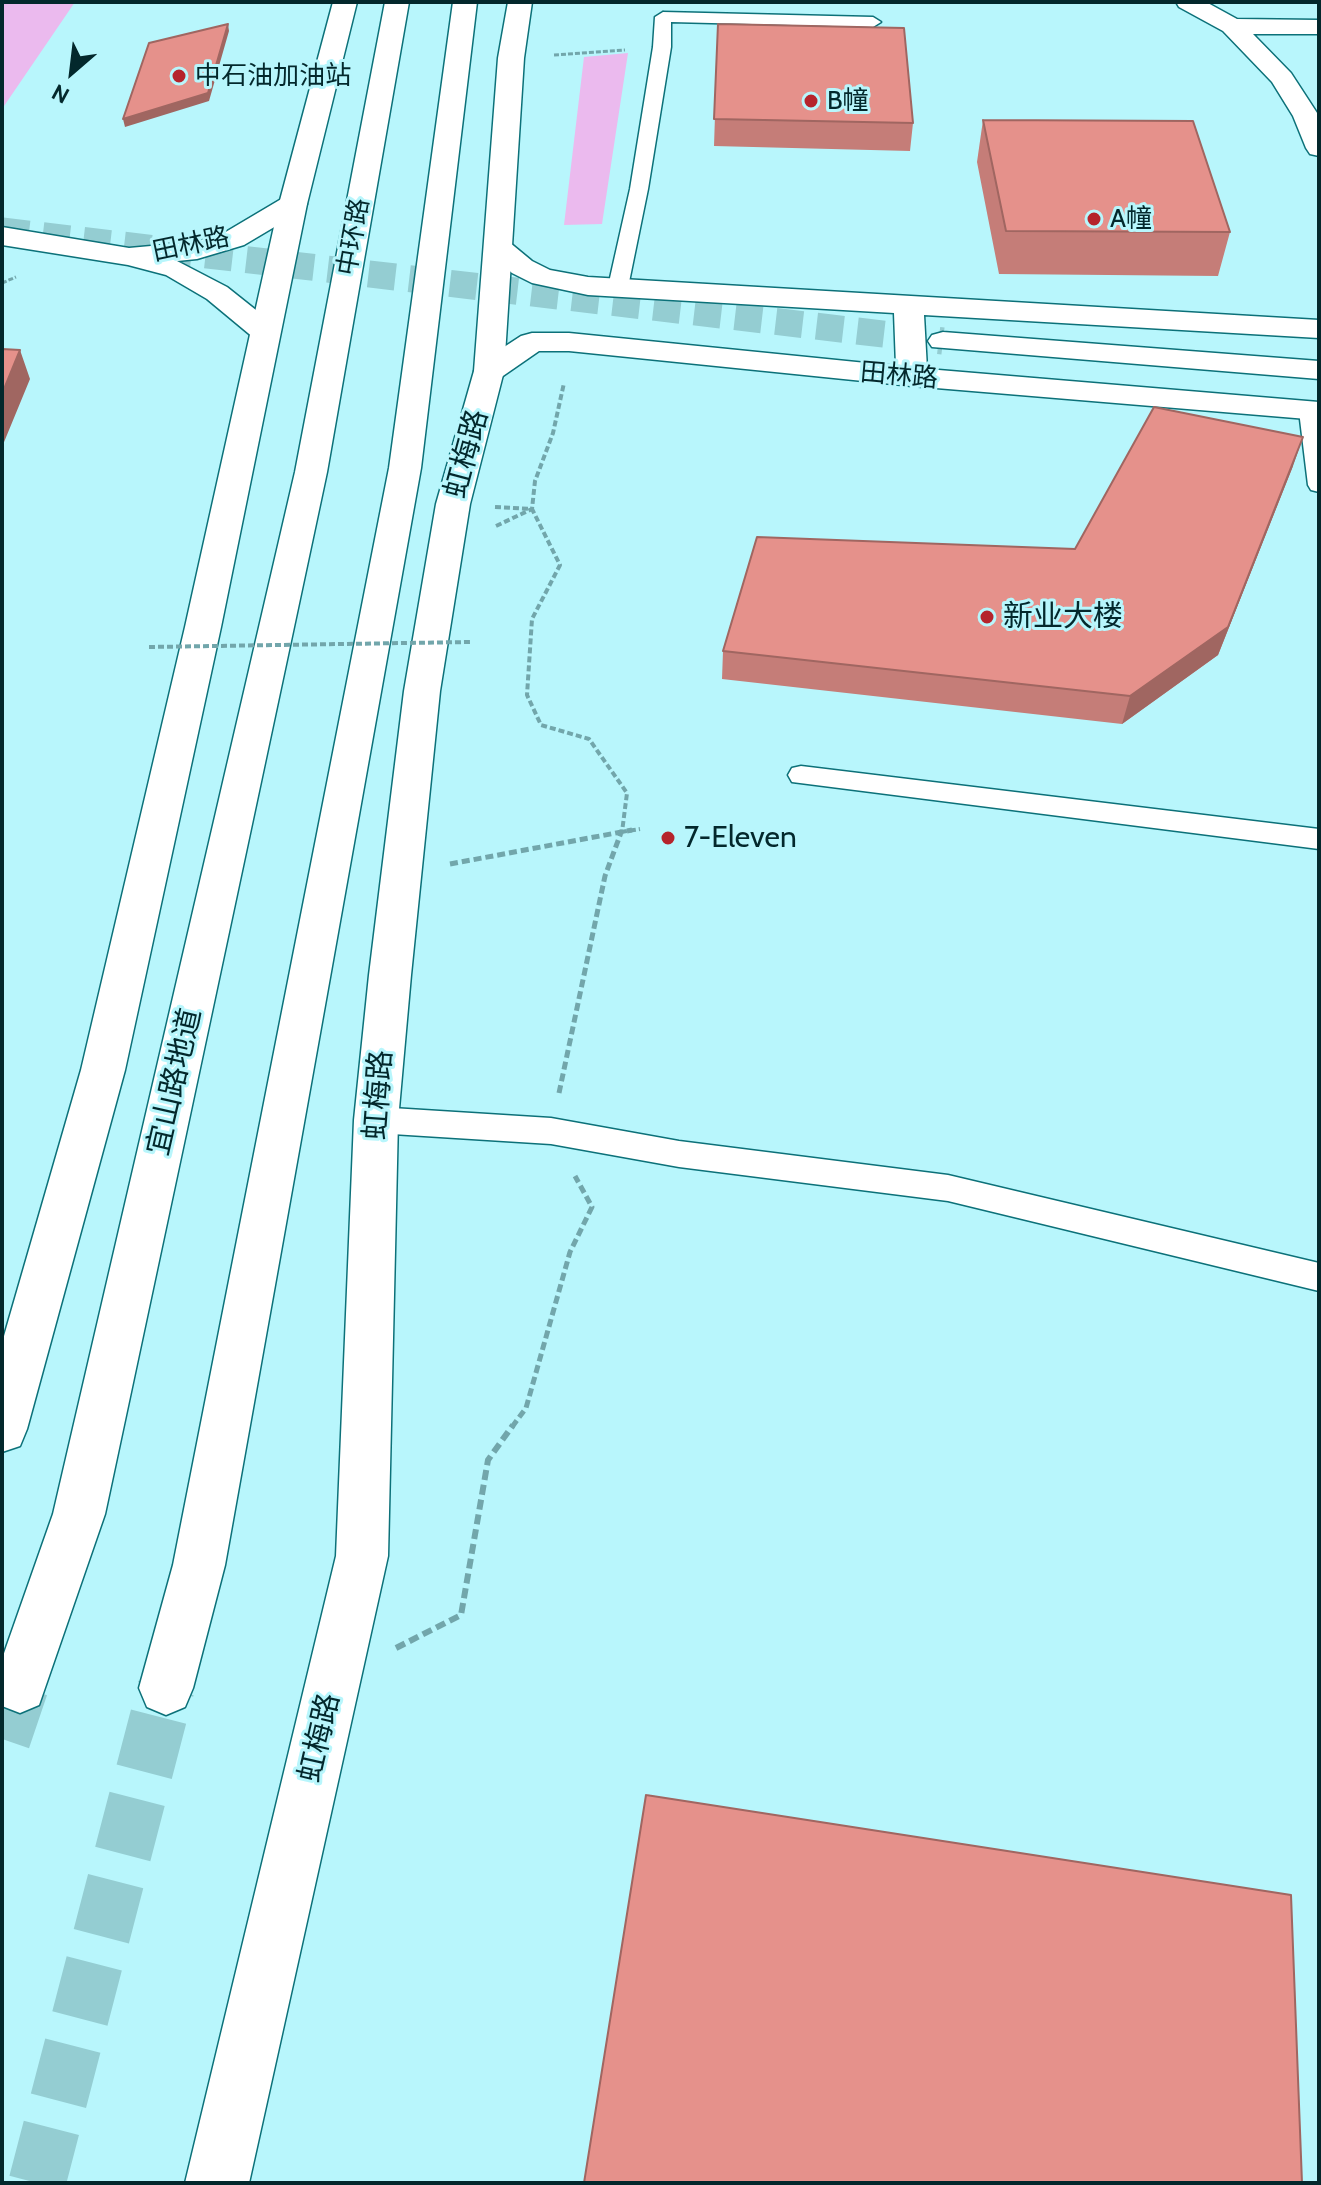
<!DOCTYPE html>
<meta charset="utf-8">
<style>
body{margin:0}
#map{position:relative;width:1321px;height:2185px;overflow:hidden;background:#b8f6fc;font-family:Cabin,sans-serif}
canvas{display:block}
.frame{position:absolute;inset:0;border:4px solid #03282c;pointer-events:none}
.north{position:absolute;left:32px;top:32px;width:80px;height:80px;-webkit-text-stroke:6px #b8f6fc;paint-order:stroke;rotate:208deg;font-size:22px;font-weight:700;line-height:32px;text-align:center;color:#03282c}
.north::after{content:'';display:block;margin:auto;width:28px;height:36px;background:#03282c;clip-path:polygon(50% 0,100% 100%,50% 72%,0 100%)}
</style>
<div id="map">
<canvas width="1321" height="2185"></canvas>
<div class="frame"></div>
<div class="north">N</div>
</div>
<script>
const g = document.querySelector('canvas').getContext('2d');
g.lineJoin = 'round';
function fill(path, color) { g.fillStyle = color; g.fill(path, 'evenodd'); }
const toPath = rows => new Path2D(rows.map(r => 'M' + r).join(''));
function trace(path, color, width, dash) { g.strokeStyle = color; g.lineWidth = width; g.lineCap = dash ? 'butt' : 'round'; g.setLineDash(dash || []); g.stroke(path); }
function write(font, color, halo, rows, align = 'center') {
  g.font = font + ' Cabin,"Noto Sans SC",sans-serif'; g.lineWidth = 6; g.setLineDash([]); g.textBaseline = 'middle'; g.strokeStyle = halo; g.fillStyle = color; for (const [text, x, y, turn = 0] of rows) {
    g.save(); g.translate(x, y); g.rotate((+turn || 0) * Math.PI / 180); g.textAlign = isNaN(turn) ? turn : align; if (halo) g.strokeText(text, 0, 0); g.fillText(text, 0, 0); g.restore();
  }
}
const green = toPath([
 [2,2,75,2,2,109],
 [628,53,602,224,564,225,584,57]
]);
const tertiaryTunnel = toPath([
 [2,231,943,341]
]);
const trunkTunnel = toPath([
 [2,1739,20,1686],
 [37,2183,166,1688]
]);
const pathFar3 = toPath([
 [554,55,625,50],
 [2,283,16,277]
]);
const pathFar2 = toPath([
 [495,507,532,509,560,565,532,619,527,695,541,725,589,739,627,793,622,832],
 [496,526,532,509,535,481,553,433,564,383],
 [621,832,640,829]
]);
const pathFar1 = toPath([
 [450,864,632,830],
 [559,1093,605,876,622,830],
 [512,1427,526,1408,570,1252,592,1207,575,1176]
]);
const path = toPath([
 [396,1648,461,1615,488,1460,513,1425]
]);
const service = toPath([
 [663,12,873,17,881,22,873,27,671,22,671,47,648,189,628,287,618,293,608,287,630,189,653,47,655,17,663,12],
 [1310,405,1319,408,1319,492,1311,490,1308,485,1299,411,1310,405],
 [801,766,1319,829,1319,849,792,782,788,775,792,768,801,766],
 [376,1107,551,1118,679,1141,948,1175,1319,1263,1319,1291,948,1201,679,1167,551,1144,376,1133,365,1129,361,1120,365,1111,376,1107]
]);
const minor = toPath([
 [1176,2,1206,2,1237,19,1319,20,1319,34,1253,34,1291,73,1319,116,1319,156,1310,154,1306,148,1293,116,1272,82,1223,31,1179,7,1176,2]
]);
const tertiary = toPath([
 [293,196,303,198,307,204,303,210,244,245,197,259,177,261,227,287,276,326,280,332,276,338,265,341,254,338,207,299,166,275,128,265,2,245,2,227,129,248,195,242,224,233,283,198,293,196],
 [499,239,509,242,532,261,550,270,588,277,1319,320,1319,338,924,315,927,369,1319,402,1319,420,912,386,569,351,539,351,500,378,489,380,478,378,474,371,478,364,521,336,532,333,569,333,896,366,894,313,588,295,532,283,512,273,485,248,489,242,499,239],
 [943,332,1319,361,1319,379,932,347,928,341,932,335,943,332]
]);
const primary = toPath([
 [333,2,357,2,307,204,221,627,125,1070,27,1429,20,1446,2,1452,2,1343,81,1070,185,627,279,204,333,2],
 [508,2,532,2,524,58,504,371,470,504,440,691,411,975,398,1120,388,1556,249,2183,185,2183,336,1556,354,1120,369,975,404,691,436,504,474,371,498,58,508,2]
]);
const trunk = toPath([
 [385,2,409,2,327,472,105,1514,39,1705,20,1713,2,1706,2,1659,53,1514,295,472,385,2],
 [453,2,477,2,421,468,225,1565,193,1688,185,1707,166,1715,147,1707,139,1688,173,1565,389,468,453,2]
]);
const pathBridge = toPath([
 [149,647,470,642]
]);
const wall = toPath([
 [718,24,913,123,910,151,714,146],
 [983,120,1230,232,1218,276,999,274,977,162],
 [1293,466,1218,655,1122,724,722,679,723,651,1075,549]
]);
const shadedWall = toPath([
 [228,24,229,31,209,101,125,127,123,119],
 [20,350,30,379,2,447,2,394],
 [1303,437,1293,466,1218,655,1122,724,1130,696]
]);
const building = toPath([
 [228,24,208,93,123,119,149,43,228,24],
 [718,24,904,28,913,123,714,119,718,24],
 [983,120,1193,121,1230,232,1006,231,983,120],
 [2,349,20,350,2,394,2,349],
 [1154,407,1303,437,1228,627,1130,696,723,651,757,537,1075,549,1154,407],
 [646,1795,1291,1895,1302,2183,584,2183,646,1795]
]);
const markers = [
 [179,76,8,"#b5242c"],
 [811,101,8,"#b5242c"],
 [1094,219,8,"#b5242c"],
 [987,617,8,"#b5242c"],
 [668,838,8,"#b5242c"]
];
const farPoinames = [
 ["中石油加油站",195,76],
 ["B幢",827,101],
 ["A幢",1110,219]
];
const farStreetnames = [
 ["中环路",354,237,-80],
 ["田林路",191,245,-12],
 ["田林路",899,376,5]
];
const streetNames = [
 ["虹梅路",467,454,-75],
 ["宜山路地道",175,1082,-77],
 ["虹梅路",379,1095,-86],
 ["虹梅路",320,1738,-77]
];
const poiNames = [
 ["新业大楼",1003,617],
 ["7-Eleven",684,838]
];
fill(green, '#ebbaee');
trace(tertiaryTunnel, '#94cdd2', 27, [27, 14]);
trace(trunkTunnel, '#94cdd2', 57, [57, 28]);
trace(service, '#0c7179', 3);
trace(minor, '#0c7179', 3);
trace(tertiary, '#0c7179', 3);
trace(primary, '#0c7179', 3);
trace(trunk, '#0c7179', 3);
trace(pathFar3, '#72a6ab', 3, [5, 2]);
trace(pathFar2, '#72a6ab', 4, [6, 3]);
trace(pathFar1, '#72a6ab', 5, [8, 4]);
trace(path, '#72a6ab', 6, [10, 5]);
fill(service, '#fff');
fill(minor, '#fff');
fill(tertiary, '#fff');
fill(primary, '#fff');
fill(trunk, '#fff');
trace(pathBridge, '#72a6ab', 4, [6, 3]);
fill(wall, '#c57d78');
fill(shadedWall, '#a06661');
fill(building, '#e5918b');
trace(building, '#a06661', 2);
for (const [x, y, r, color] of markers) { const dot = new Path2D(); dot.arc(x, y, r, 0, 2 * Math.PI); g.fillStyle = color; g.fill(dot); trace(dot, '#b8f6fc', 3); }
write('26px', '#03282c', '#b8f6fc', farPoinames, 'left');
write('26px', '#03282c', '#b8f6fc', farStreetnames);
write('30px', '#03282c', '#b8f6fc', streetNames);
write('30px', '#03282c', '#b8f6fc', poiNames, 'left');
</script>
